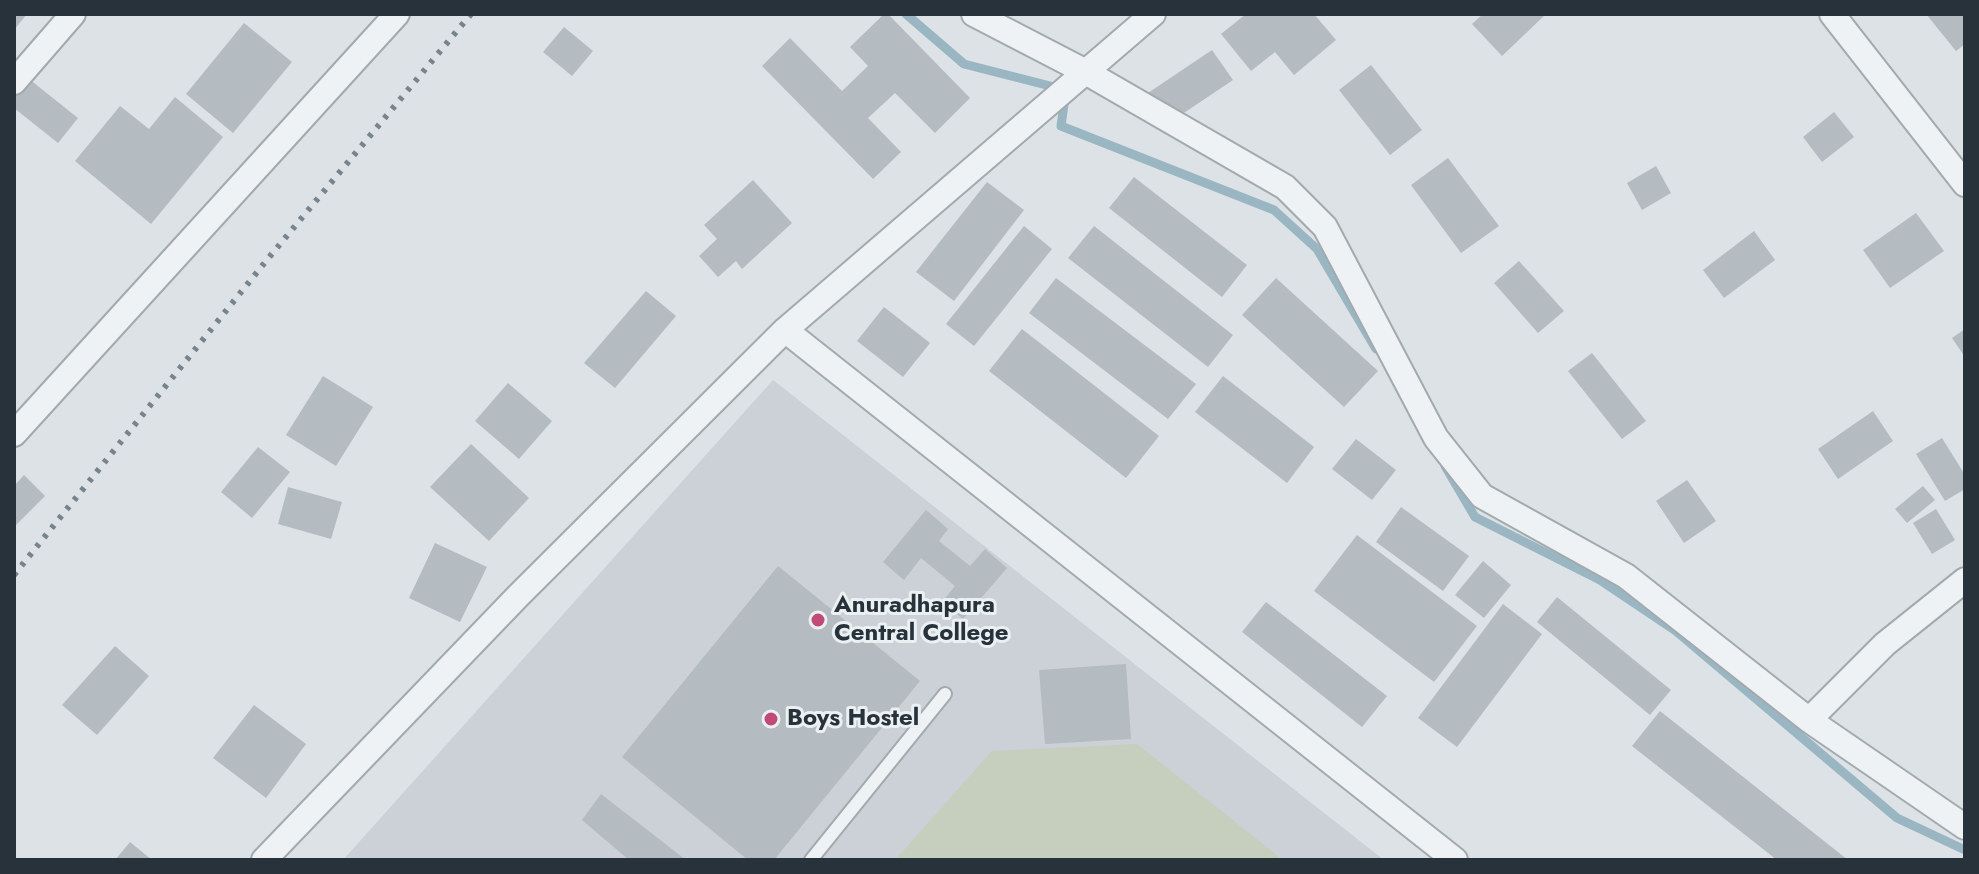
<!DOCTYPE html>
<style>
body{margin:0}
#map{position:relative;width:1979px;height:874px;overflow:hidden;background:#dce2e5;font-family:Jost,sans-serif}
canvas{display:block}
.frame{position:absolute;inset:0;border:16px solid #28323a;pointer-events:none}
</style>
<div id="map">
<canvas width="1979" height="874"></canvas>
<div class="frame"></div>
</div>
<script>
const g = document.querySelector('canvas').getContext('2d');
g.lineJoin = 'round';
function fill(path, color) { g.fillStyle = color; g.fill(path, 'evenodd'); }
const toPath = rows => new Path2D(rows.map(r => 'M' + r).join(''));
function trace(path, color, width, dash) { g.strokeStyle = color; g.lineWidth = width; g.lineCap = dash ? 'butt' : 'round'; g.setLineDash(dash || []); g.stroke(path); }
function write(font, color, halo, rows, align = 'center') {
  g.font = font + ' Jost,sans-serif'; g.lineWidth = 6; g.setLineDash([]); g.textBaseline = 'middle'; g.strokeStyle = halo; g.fillStyle = color; for (const [text, x, y, turn = 0] of rows) {
    g.save(); g.translate(x, y); g.rotate((+turn || 0) * Math.PI / 180); g.textAlign = isNaN(turn) ? turn : align; if (halo) g.strokeText(text, 0, 0); g.fillText(text, 0, 0); g.restore();
  }
}
const built = toPath([
 [773,380,1384,860,343,860]
]);
const green = toPath([
 [1137,744,1283,860,895,860,992,751]
]);
const stream = toPath([
 [906,14,964,64,1066,90,1061,126,1274,210,1317,249,1376,349],
 [1445,466,1475,517,1600,580,1676,631,1897,818,1965,850]
]);
const building = toPath([
 [14,14,27,14,14,30],
 [884,14,888,14,970,98,935,133,895,93,868,118,901,152,873,179,762,66,790,38,842,91,868,66,850,47],
 [1246,14,1314,14,1336,40,1294,75,1275,52,1251,71,1221,34],
 [1483,14,1546,14,1502,56,1472,24],
 [1926,14,1965,14,1965,44,1956,51],
 [244,23,292,62,233,133,186,94],
 [564,27,593,51,572,76,543,52],
 [1212,50,1233,80,1166,125,1145,95],
 [1371,65,1422,130,1390,155,1339,90],
 [29,79,78,118,58,143,14,108,14,98],
 [175,97,223,137,151,224,75,161,120,106,149,129],
 [1834,112,1854,137,1822,162,1803,137],
 [1448,158,1499,226,1461,253,1411,185],
 [1656,166,1671,193,1642,210,1627,183],
 [1134,177,1247,265,1222,297,1109,208],
 [753,180,792,223,742,269,736,261,718,277,699,256,717,239,704,225],
 [987,182,1024,210,954,301,916,272],
 [1916,213,1944,251,1890,288,1863,250],
 [1024,226,1052,249,974,346,946,324],
 [1094,226,1233,335,1208,367,1068,258],
 [1754,231,1775,260,1724,298,1703,270],
 [1519,261,1564,311,1538,333,1494,283],
 [1056,278,1196,384,1168,419,1029,313],
 [1276,278,1378,371,1344,407,1242,315],
 [646,291,676,316,615,388,584,363],
 [884,307,930,343,903,377,857,341],
 [1022,329,1159,436,1126,478,989,371],
 [1965,329,1965,357,1952,338],
 [1592,353,1646,421,1622,439,1568,371],
 [323,376,373,407,336,466,286,435],
 [1223,376,1314,447,1287,483,1195,412],
 [508,383,552,421,519,459,475,421],
 [1873,411,1893,441,1838,479,1818,449],
 [1942,438,1965,475,1965,489,1945,501,1916,454],
 [1356,439,1396,470,1372,500,1332,469],
 [471,444,529,498,489,541,430,487],
 [258,447,290,472,252,518,221,492],
 [24,475,45,496,14,527,14,486],
 [1687,480,1716,521,1684,543,1656,501],
 [1923,486,1935,500,1907,523,1895,509],
 [288,487,342,502,331,539,278,524],
 [1401,507,1469,556,1443,591,1376,542],
 [1936,509,1955,540,1932,554,1913,523],
 [926,510,948,529,939,541,970,566,985,549,1007,568,963,619,942,602,955,586,921,558,904,580,883,562],
 [1357,535,1477,626,1434,682,1314,591],
 [435,543,487,567,460,622,409,598],
 [1483,561,1511,585,1484,618,1455,595],
 [778,566,920,681,774,860,748,860,622,757],
 [1557,597,1671,690,1650,715,1537,622],
 [1266,602,1387,696,1362,727,1242,632],
 [1503,604,1542,634,1457,747,1418,718],
 [115,646,149,676,97,735,62,705],
 [1126,664,1131,739,1045,744,1039,670],
 [254,705,306,744,266,798,213,758],
 [1660,711,1848,860,1777,860,1632,746],
 [601,794,686,860,629,860,582,820],
 [130,842,152,860,115,860]
]);
const lane = toPath([
 [811,860,945,694]
]);
const street = toPath([
 [974,14,1084,71,1285,187,1325,227,1436,438,1482,496,1626,576,1809,720,1965,827],
 [1832,14,1965,184],
 [14,82,73,14],
 [785,330,1455,860],
 [14,434,397,14],
 [1809,720,1885,644,1965,580],
 [264,860,518,596,785,330,1153,14]
]);
const rail = toPath([
 [14,575,266,261,471,14]
]);
const markers = [
 [818,620,8,"#c14b76"],
 [771,719,8,"#c14b76"]
];
const poiNames = [
 ["Anuradhapura",834,606],
 ["Central College",834,634],
 ["Boys Hostel",787,719]
];
fill(built, '#cbd1d6');
fill(green, '#c6cebe');
trace(stream, '#9ab6c2', 9);
fill(building, '#b4bcc1');
trace(lane, '#a2aaae', 16);
trace(street, '#a2aaae', 28);
trace(lane, '#eff2f4', 12);
trace(street, '#eff2f4', 24);
trace(rail, '#77848d', 6, [4, 8]);
for (const [x, y, r, color] of markers) { const dot = new Path2D(); dot.arc(x, y, r, 0, 2 * Math.PI); g.fillStyle = color; g.fill(dot); trace(dot, '#ebf0f3', 3); }
write('bold 24px', '#28323a', '#ebf0f3', poiNames, 'left');
</script>
